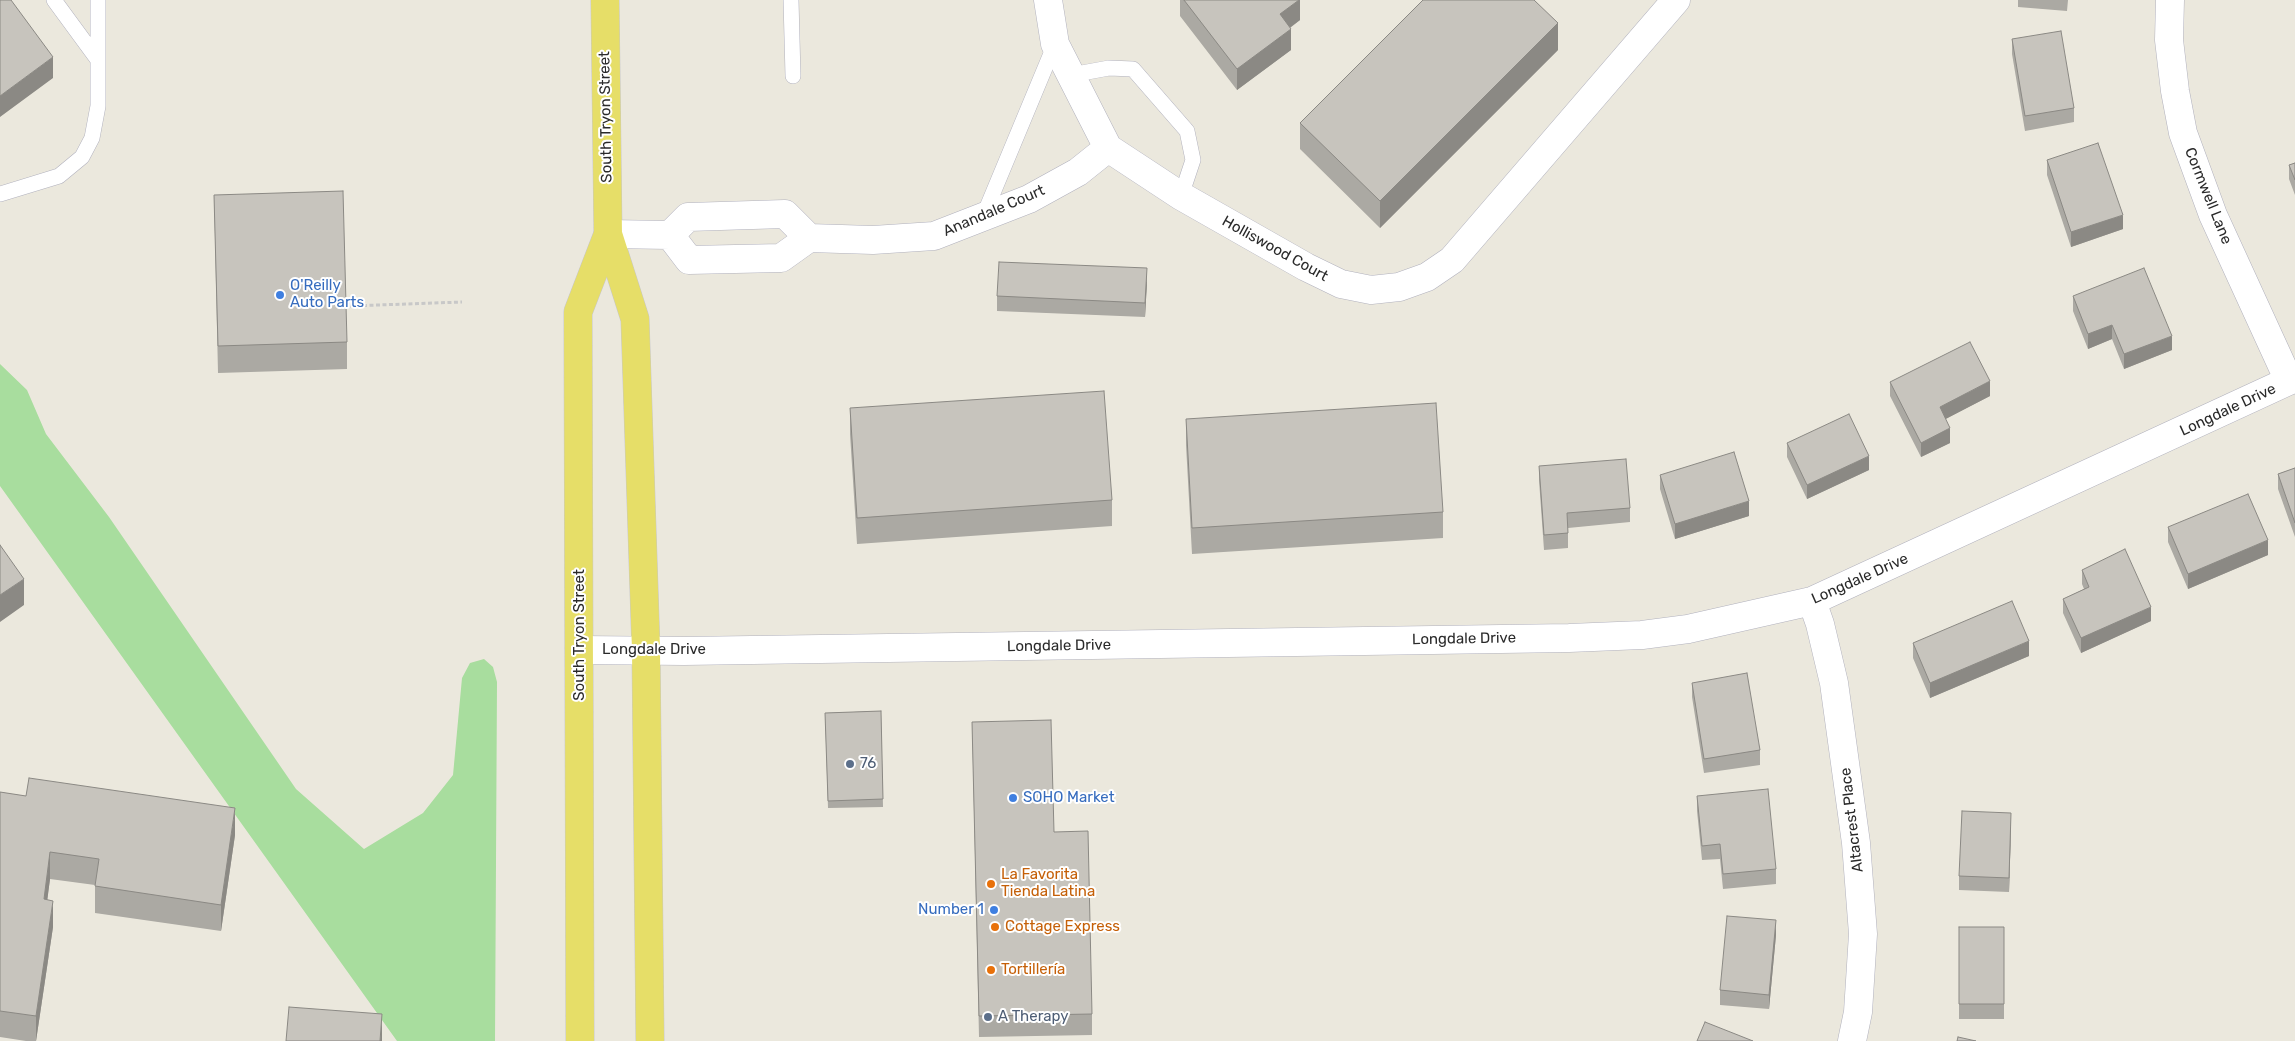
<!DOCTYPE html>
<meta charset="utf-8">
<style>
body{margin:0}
canvas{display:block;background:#ebe8dd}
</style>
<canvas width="2295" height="1041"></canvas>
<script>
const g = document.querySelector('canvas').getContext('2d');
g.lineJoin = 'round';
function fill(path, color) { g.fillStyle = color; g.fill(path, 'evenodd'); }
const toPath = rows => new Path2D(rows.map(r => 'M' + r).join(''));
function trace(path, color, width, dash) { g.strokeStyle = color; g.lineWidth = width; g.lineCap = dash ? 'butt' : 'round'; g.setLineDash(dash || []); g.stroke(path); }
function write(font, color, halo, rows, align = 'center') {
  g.font = font + ' Rubik,sans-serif'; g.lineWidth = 4; g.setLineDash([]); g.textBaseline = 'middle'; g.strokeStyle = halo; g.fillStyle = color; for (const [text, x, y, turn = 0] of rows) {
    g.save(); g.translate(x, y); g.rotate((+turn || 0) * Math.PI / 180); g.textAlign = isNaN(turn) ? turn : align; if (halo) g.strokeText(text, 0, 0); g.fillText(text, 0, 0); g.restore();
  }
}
const green = toPath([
 [0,364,27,390,46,434,109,517,296,789,364,849,423,813,453,775,462,678,470,663,484,659,493,667,497,682,495,1041,397,1041,0,486]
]);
const path = toPath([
 [350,306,462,302]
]);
const lane = toPath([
 [54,0,98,60,98,0],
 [791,0,793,76],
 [1071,75,1109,68,1133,69,1187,131,1193,160,1181,196],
 [0,194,59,176,82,157,92,138,98,106,98,60],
 [983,217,1055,44]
]);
const street = toPath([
 [1048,0,1055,44,1108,148,1181,196,1306,267,1341,284,1371,290,1399,287,1427,277,1452,260,1676,0],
 [2170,0,2169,40,2175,91,2183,133,2213,215,2289,381],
 [608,234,670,235,688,217,785,214,809,238],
 [670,235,689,260,781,258,809,238,873,240,934,236,1029,199,1078,172,1108,148],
 [1812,601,1820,624,1834,683,1856,843,1863,934,1858,1012,1852,1041],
 [580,650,684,651,1569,638,1642,635,1688,629,1812,601,2295,378]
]);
const primary = toPath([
 [605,0,608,234,635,319,646,650,650,1041],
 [580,1041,578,312,608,234]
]);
const wall = toPath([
 [1180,0,1300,0,1300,20,1290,28,1291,50,1237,90,1180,16],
 [2018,0,2068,0,2067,11,2018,7],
 [2012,39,2074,108,2074,122,2025,131,2012,54],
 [1558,50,1380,228,1300,149,1300,123],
 [2047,160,2123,229,2071,247,2047,175],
 [2295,163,2295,195,2289,179,2289,165],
 [214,195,347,342,347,369,218,373],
 [1147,282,1145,317,997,311,997,296],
 [2073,296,2172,350,2124,369,2112,339,2088,349,2073,311],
 [1890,382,1990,396,1945,419,1950,443,1921,457,1890,396],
 [850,408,1112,500,1112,526,857,544,850,434],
 [1186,419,1443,512,1443,538,1192,554,1186,445],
 [1787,443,1869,470,1807,499,1787,457],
 [1539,466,1630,508,1630,522,1568,528,1568,548,1544,550,1539,480],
 [2295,468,2295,537,2278,489,2278,474],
 [1660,475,1749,516,1675,539,1660,489],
 [2168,527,2268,555,2188,589,2168,542],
 [2082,570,2151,621,2081,653,2063,613,2063,599,2084,589,2082,584],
 [1913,643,2029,656,1930,698,1913,658],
 [1692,683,1760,750,1760,765,1704,773,1692,697],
 [881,711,883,807,828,808,825,713],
 [972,722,1054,832,1092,1014,1092,1035,979,1037],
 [0,792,235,835,221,931,95,913,95,885,50,879,47,900,53,927,36,1041,26,1041,0,1037],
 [1697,796,1776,869,1776,884,1723,889,1720,859,1702,860,1697,811],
 [2011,827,2009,892,1959,890,1959,876],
 [1959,927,2004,927,2004,1019,1959,1019],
 [1776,935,1769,1009,1720,1005,1720,990]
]);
const shadedWall = toPath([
 [1299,0,1300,0,1300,20,1280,35,1280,14],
 [1558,23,1558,50,1380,228,1380,201],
 [1291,29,1291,50,1237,90,1237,69],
 [53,57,53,78,0,117,0,96],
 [2123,215,2123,229,2071,247,2071,232],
 [1147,268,1147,282,1145,317,1145,303],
 [2112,325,2112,339,2088,349,2088,334],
 [2172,336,2172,350,2124,369,2124,354],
 [1990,381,1990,396,1940,422,1940,407],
 [1950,428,1950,443,1921,457,1921,443],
 [1869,456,1869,470,1807,499,1807,485],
 [1749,501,1749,516,1675,539,1675,524],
 [2268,540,2268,555,2188,589,2188,574],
 [24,579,24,605,0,622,0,595],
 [2151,607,2151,621,2081,653,2081,638],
 [2029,641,2029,656,1930,698,1930,683],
 [235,808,235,835,221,931,221,905],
 [2011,813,2011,827,2009,892,2009,878],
 [50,852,50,879,44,926,44,899],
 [53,901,53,927,36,1041,36,1016],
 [1776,920,1776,935,1769,1009,1769,995],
 [382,1014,382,1041,380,1041]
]);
const building = toPath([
 [0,0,11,0,53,57,0,96,0,0],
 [1184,0,1299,0,1280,14,1291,29,1237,69,1184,0],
 [1423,0,1534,0,1558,23,1380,201,1300,123,1423,0],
 [2061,31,2074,108,2025,116,2012,39,2061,31],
 [2098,143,2123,215,2071,232,2047,160,2098,143],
 [2295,163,2295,180,2289,165,2295,163],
 [343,191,347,342,218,346,214,195,343,191],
 [999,262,1147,268,1145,303,997,296,999,262],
 [2144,268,2172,336,2124,354,2112,325,2088,334,2073,296,2144,268],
 [1970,342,1990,381,1940,407,1950,428,1921,443,1890,382,1970,342],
 [1104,391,1112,500,857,518,850,408,1104,391],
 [1436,403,1443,512,1192,528,1186,419,1436,403],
 [1849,414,1869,456,1807,485,1787,443,1849,414],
 [1734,452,1749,501,1675,524,1660,475,1734,452],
 [1626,459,1630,508,1567,513,1568,533,1544,535,1539,466,1626,459],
 [2295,468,2295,523,2278,474,2295,468],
 [2248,494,2268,540,2188,574,2168,527,2248,494],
 [0,545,24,579,0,595,0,545],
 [2125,549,2151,607,2081,638,2063,599,2089,587,2082,570,2125,549],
 [2012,601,2029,641,1930,683,1913,643,2012,601],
 [1747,673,1760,750,1704,759,1692,683,1747,673],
 [881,711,883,799,828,801,825,713,881,711],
 [1051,720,1054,832,1088,831,1092,1014,979,1016,972,722,1051,720],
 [29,778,235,808,221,905,95,886,99,859,50,852,44,899,53,901,36,1016,0,1011,0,792,26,796,29,778],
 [1768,789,1776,869,1723,874,1720,844,1702,846,1697,796,1768,789],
 [1962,811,2011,813,2009,878,1959,876,1962,811],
 [1727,916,1776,920,1769,995,1720,990,1727,916],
 [1959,927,2004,927,2004,1004,1959,1004,1959,927],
 [289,1007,382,1014,380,1041,286,1041,289,1007],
 [1705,1022,1753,1041,1697,1041,1705,1022],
 [1958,1037,1976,1041,1957,1041,1958,1037]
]);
const markers = [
 [280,295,5,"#3f7fe0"],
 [850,764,5,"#5c6f8a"],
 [1013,798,5,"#3f7fe0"],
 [991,884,5,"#e8710a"],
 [994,910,5,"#3f7fe0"],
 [995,927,5,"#e8710a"],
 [991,970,5,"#e8710a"],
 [988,1017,5,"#5c6f8a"]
];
const streetNames = [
 ["South Tryon Street",606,117,-91],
 ["Cormwell Lane",2208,196,68],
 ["Anandale Court",994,211,-23],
 ["Holliswood Court",1275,249,29],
 ["Longdale Drive",2228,410,-25],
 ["Longdale Drive",1860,579,-24],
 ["South Tryon Street",580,635,-90],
 ["Longdale Drive",1464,639,-1],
 ["Longdale Drive",1059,646,-1],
 ["Longdale Drive",654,650],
 ["Altacrest Place",1852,820,-97]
];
const shopNames = [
 ["O'Reilly",290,286],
 ["Auto Parts",290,303],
 ["SOHO Market",1023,798],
 ["Number 1",984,910,"right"]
];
const serviceNames = [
 ["76",860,764],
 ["A Therapy",998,1017]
];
const foodNames = [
 ["La Favorita",1001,875],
 ["Tienda Latina",1001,892],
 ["Cottage Express",1005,927],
 ["Tortillería",1001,970]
];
fill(green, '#a8dd9e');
trace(lane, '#b1b1bd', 16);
trace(street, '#b1b1bd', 29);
trace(primary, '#c8c8c8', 29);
trace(path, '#c8c8c8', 3, [4, 2.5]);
trace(lane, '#fff', 15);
trace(street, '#fff', 28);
trace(primary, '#e6de68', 28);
fill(wall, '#aba9a3');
fill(shadedWall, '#8b8984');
fill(building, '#c7c4bd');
trace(building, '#8b8984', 1);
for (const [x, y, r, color] of markers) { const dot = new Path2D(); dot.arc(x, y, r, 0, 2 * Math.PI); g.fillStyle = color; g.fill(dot); trace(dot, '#fff', 2); }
write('15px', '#2a2a2a', '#fff', streetNames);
write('15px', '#366cbe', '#fff', shopNames, 'left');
write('15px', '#4e5e75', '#fff', serviceNames, 'left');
write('15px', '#c56008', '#fff', foodNames, 'left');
</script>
